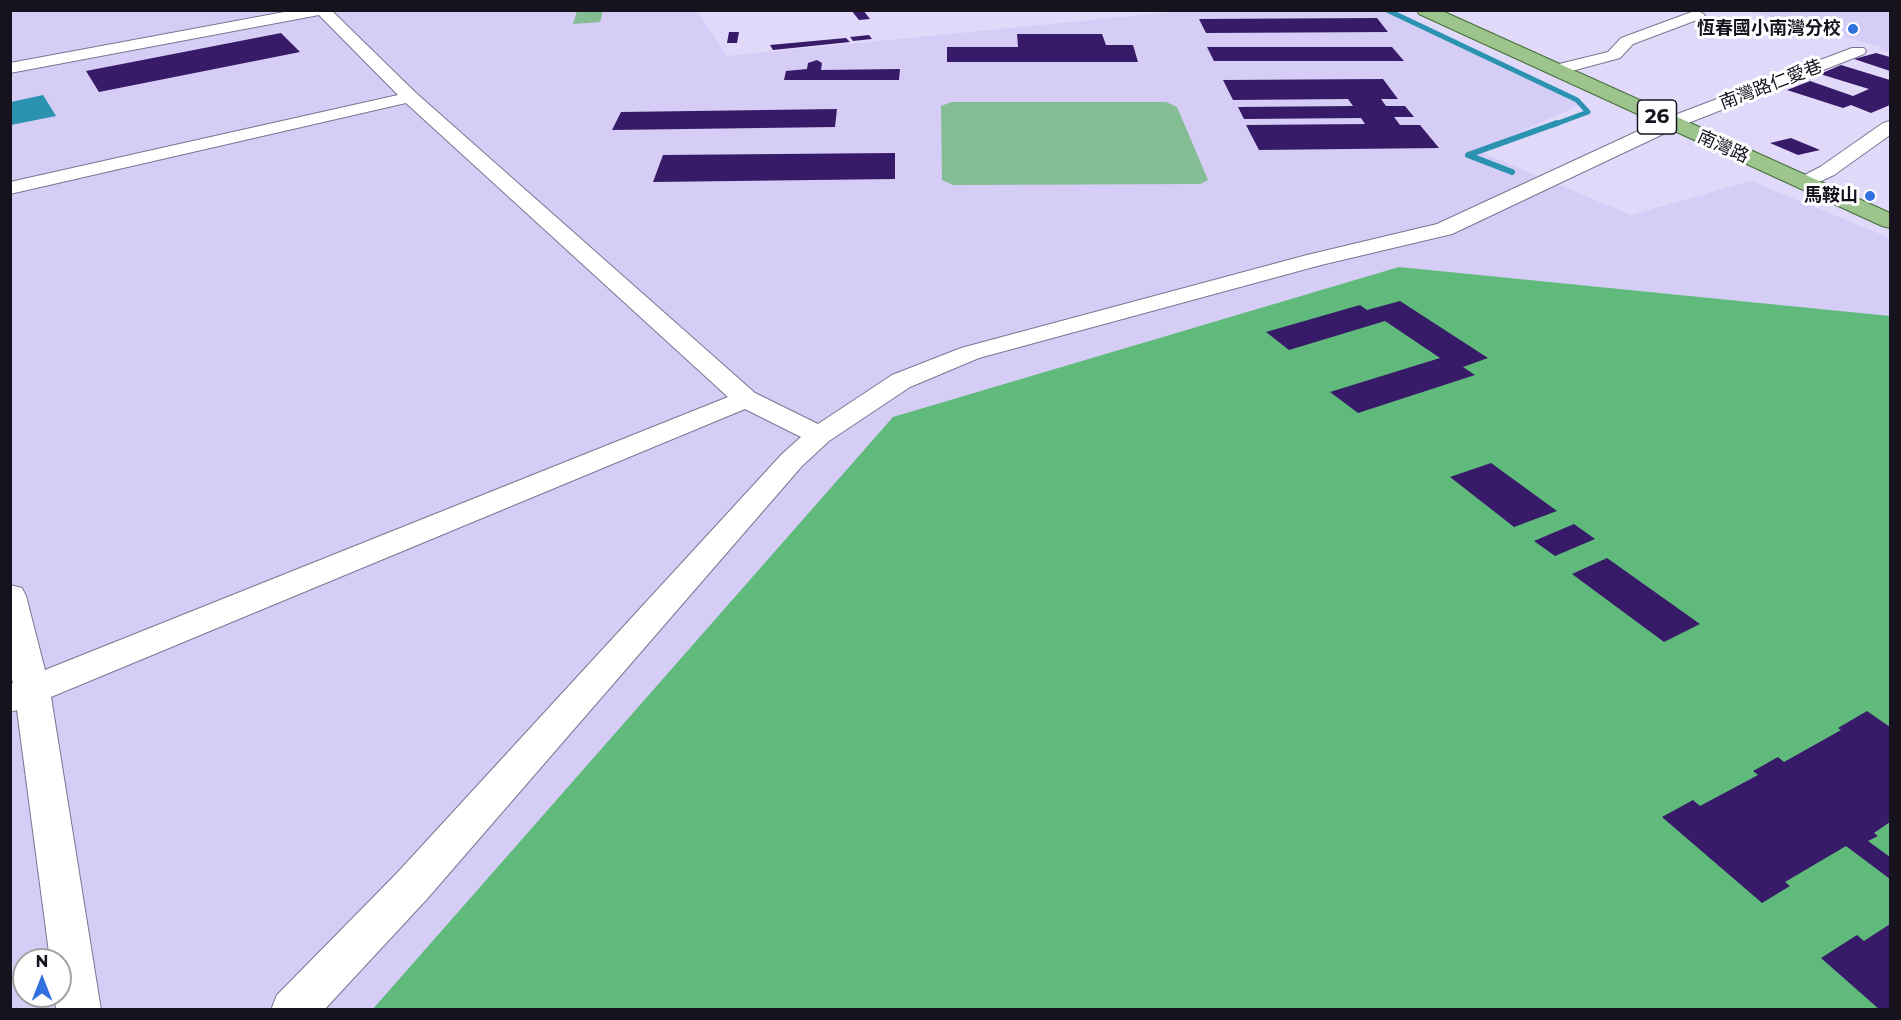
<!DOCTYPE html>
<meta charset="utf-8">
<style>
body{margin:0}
#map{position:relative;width:1901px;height:1020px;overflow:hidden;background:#e0d9fa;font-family:Montserrat,sans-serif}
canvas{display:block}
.frame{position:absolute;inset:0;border:12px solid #16131f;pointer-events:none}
.north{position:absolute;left:12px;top:948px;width:60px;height:60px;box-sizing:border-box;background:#fff;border:2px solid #a2a1a5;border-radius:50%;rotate:0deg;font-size:16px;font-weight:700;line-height:24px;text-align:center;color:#16131f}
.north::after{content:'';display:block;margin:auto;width:21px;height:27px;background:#3071de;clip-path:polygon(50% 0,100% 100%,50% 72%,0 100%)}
</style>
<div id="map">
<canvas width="1901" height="1020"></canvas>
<div class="frame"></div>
<div class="north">N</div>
</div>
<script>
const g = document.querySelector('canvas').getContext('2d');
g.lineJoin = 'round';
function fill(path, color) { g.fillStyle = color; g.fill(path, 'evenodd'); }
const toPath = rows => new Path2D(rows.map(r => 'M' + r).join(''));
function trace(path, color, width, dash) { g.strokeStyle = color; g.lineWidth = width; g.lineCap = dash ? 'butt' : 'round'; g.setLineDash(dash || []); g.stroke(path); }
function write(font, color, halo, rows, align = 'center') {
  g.font = font + ' Montserrat,"Noto Sans TC",sans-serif'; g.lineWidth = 6; g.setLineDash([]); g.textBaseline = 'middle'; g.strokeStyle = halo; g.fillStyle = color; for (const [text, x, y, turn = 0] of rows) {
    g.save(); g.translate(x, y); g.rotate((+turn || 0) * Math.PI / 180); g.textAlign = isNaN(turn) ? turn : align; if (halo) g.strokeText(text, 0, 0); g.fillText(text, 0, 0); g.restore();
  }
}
const built = toPath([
 [10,11,697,11,727,56,1182,11,1390,11,1582,104,1478,151,1631,215,1751,181,1890,238,1890,1009,11,1009],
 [24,960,60,960,60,996,24,996],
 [1748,11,1890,11,1890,53,1878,49,1882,47]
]);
const green = toPath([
 [577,11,603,11,600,22,573,24],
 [952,102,1166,102,1177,107,1208,180,1200,184,953,185,942,180,941,106]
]);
const forest = toPath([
 [1399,267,1890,316,1890,1009,372,1010,893,417]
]);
const water = toPath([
 [43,95,56,116,11,125,11,102]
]);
const streamFar1 = toPath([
 [1387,10,1577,100,1588,112,1553,125]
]);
const stream = toPath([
 [1512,172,1468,155,1557,123]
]);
const building = toPath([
 [851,10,863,10,870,19,859,20],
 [1377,18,1388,32,1206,33,1199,19],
 [729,32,739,32,737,43,727,43],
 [281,33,300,52,99,92,86,71],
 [1017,34,1102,34,1106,45,1133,45,1138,62,947,62,947,47,1018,47],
 [869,35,872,39,853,41,850,37],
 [846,38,850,42,773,50,770,45],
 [1207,47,1392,47,1404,61,1214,61],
 [1876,53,1890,57,1890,71,1854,59],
 [817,60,822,63,821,70,900,69,899,80,784,80,786,71,807,69,808,63],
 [1841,65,1890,80,1890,105,1871,113,1851,105,1843,108,1787,90,1810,81,1853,96,1869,89,1820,74],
 [1383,79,1398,99,1381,99,1386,106,1405,106,1414,117,1394,117,1400,125,1420,125,1439,148,1259,150,1246,125,1365,124,1361,118,1244,119,1238,107,1353,106,1348,99,1233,100,1223,80],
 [837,109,835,127,612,130,621,112],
 [1791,138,1820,150,1798,155,1770,143],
 [895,153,895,179,653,182,663,155],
 [1400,301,1488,358,1463,367,1475,375,1358,413,1330,392,1440,358,1385,321,1289,350,1266,332,1360,305,1367,310],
 [1491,463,1557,511,1514,527,1450,477],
 [1574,524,1595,539,1555,556,1534,541],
 [1607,558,1700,624,1664,642,1572,574],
 [1867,711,1890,727,1890,822,1874,833,1878,836,1868,841,1890,857,1890,879,1846,846,1785,882,1790,886,1762,903,1662,817,1693,800,1700,806,1758,775,1753,771,1778,757,1784,762,1841,730,1838,728],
 [1890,924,1890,1010,1880,1010,1821,958,1857,935,1864,941]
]);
const minor = toPath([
 [295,10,331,10,416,93,755,393,818,424,892,375,961,348,1307,255,1437,224,1664,119,1852,48,1864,48,1866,51,1864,54,1678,127,1452,234,1321,265,979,358,910,387,829,441,802,466,427,899,324,1010,271,1010,277,995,397,873,782,454,801,437,745,409,51,697,101,1010,56,1010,55,996,60,996,60,960,50,960,17,710,10,712,10,684,13,683,10,673,10,585,22,588,26,596,45,670,728,397,406,103,10,194,10,182,398,95,319,15,10,73,10,63,295,10],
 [1697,10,1705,15,1702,18,1633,44,1620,58,1557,75,1549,70,1551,66,1608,52,1621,38,1697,10],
 [1890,121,1890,135,1834,175,1804,189,1797,187,1794,183,1797,179,1820,167,1883,123,1890,121]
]);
const major = toPath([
 [1417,10,1440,10,1890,213,1890,228,1882,226,1419,14,1417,10]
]);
const markers = [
 [1853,29,6,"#3071de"],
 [1870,196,6,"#3071de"]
];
const farPoinames = [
 ["恆春國小南灣分校",1841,29],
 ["馬鞍山",1858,196]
];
const farStreetnames = [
 ["南灣路仁愛巷",1771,85,-21],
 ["南灣路",1723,147,24]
];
const shields = [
 [1657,117,39]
];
const shieldNames = [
 ["26",1657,117]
];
fill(built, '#d5cdf5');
fill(green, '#84bc93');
fill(forest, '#60ba7c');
fill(water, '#2b93b0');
trace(streamFar1, '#2b93b0', 5);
trace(stream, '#2b93b0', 6);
fill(building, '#381b68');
trace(minor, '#7c7593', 2);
trace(major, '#446c36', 2);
fill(minor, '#fff');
fill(major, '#9ec48e');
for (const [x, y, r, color] of markers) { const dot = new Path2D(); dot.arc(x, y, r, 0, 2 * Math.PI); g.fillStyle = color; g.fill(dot); trace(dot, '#fff', 2); }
write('bold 18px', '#16131f', '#fff', farPoinames, 'right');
write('18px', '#16131f', '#fff', farStreetnames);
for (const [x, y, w] of shields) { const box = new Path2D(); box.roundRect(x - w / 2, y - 17, w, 34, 4.5); g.fillStyle = '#fff'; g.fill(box); trace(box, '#16131f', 1.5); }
write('bold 20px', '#16131f', null, shieldNames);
</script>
